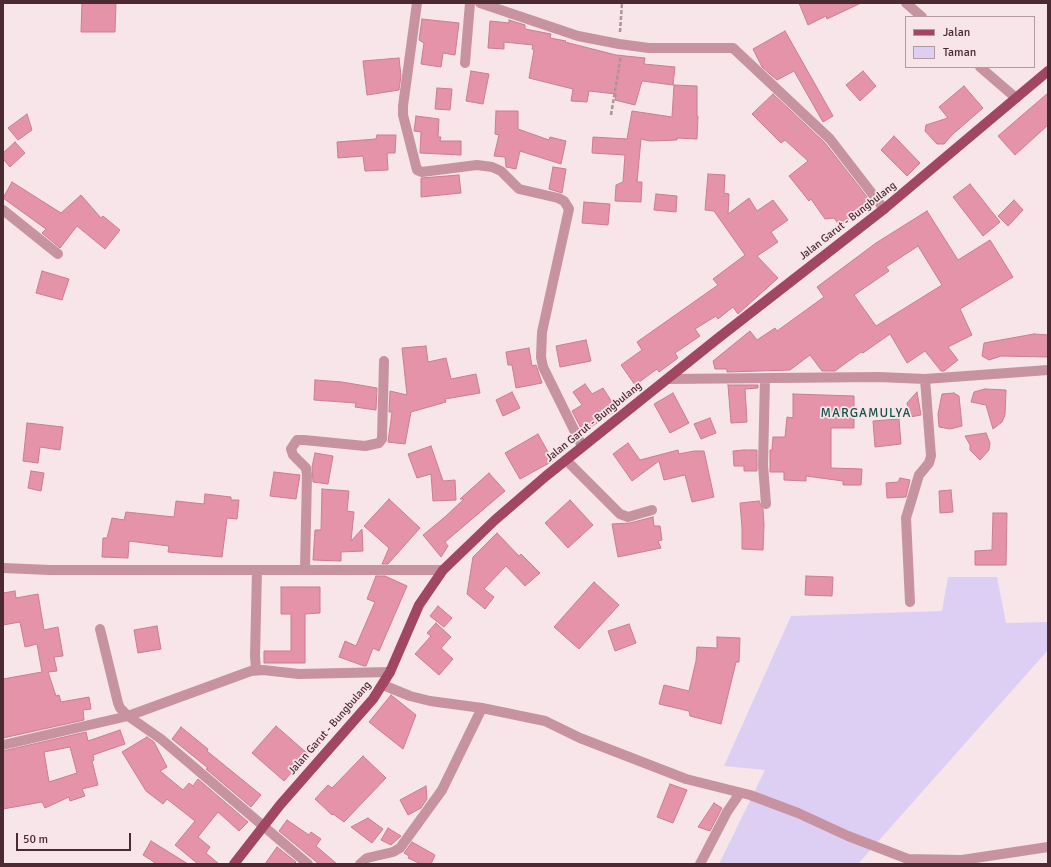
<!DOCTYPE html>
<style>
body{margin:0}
#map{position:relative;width:1051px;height:867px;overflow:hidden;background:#f7e5e9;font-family:Signika,sans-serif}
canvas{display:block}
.frame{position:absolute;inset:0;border:4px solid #4b2a33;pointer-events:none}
.legend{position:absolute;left:905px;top:16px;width:130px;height:52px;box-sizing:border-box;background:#f7e5e9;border:1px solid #b29aa0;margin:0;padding:5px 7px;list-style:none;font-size:12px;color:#4b2a33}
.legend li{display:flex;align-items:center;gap:8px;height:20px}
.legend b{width:20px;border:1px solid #b29aa0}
.scale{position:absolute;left:16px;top:833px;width:115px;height:18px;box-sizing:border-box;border:2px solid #4b2a33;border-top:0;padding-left:5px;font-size:12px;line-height:14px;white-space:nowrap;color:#4b2a33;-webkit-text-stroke:3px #f7e5e9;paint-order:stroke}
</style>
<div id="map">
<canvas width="1051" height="867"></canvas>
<div class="frame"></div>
<ul class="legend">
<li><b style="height:5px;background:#a14763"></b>Jalan</li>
<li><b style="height:11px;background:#ddcff3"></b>Taman</li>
</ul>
<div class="scale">50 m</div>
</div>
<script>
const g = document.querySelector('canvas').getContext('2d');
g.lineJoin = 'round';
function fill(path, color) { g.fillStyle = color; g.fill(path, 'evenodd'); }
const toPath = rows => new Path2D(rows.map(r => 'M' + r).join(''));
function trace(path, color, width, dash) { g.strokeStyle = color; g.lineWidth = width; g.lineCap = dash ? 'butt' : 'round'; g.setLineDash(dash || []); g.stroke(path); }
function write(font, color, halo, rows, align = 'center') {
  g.font = font + ' Signika,sans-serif'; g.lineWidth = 3.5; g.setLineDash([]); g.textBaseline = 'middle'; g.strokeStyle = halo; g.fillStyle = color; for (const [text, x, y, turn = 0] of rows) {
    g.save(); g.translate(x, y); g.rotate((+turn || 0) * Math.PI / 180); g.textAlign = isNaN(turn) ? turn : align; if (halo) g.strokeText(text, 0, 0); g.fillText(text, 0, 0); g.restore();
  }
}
const green = toPath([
 [948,577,997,577,1006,623,1048,622,1048,650,858,864,719,864,765,770,724,766,791,616,942,611]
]);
const building = toPath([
 [82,3,116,3,115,32,81,32,82,3],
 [799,3,861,3,827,19,826,16,808,25,799,3],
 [422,19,459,23,455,55,443,53,441,67,421,64,424,43,419,40,422,19],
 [509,20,525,25,525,29,551,34,550,38,566,41,565,42,616,55,645,58,644,64,675,67,673,85,642,81,635,105,615,100,616,94,589,91,587,102,571,101,573,89,529,78,534,50,532,49,533,45,504,42,504,49,488,48,490,21,509,23,509,20],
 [785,31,833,116,823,122,794,71,777,80,762,67,753,49,785,31],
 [399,58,401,76,399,90,367,95,363,61,399,58],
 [471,71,489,74,483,104,466,101,471,71],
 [863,71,876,86,860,101,846,85,863,71],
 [674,85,697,86,697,116,698,116,697,139,677,138,677,140,650,141,641,139,637,182,642,182,641,202,615,201,616,185,623,182,625,155,592,153,593,137,627,139,632,111,672,117,674,85],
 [964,86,983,108,953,134,944,144,937,144,925,131,926,125,948,118,939,107,964,86],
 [437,88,452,89,450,110,435,109,437,88],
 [1048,93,1048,125,1015,155,998,136,1048,93],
 [773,94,825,143,871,202,840,226,834,218,825,219,811,199,809,201,789,176,808,161,785,140,781,143,752,114,773,94],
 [496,111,518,111,518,129,549,140,550,137,566,141,561,164,520,151,516,169,506,167,505,157,494,156,499,135,495,134,496,111],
 [27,114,32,130,18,140,8,128,27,114],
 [416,116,439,119,438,137,441,137,440,141,461,141,461,155,420,153,421,132,414,131,416,116],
 [377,135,396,135,395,153,387,153,388,170,365,171,363,156,338,158,337,142,376,139,377,135],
 [894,136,920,163,907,176,881,150,894,136],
 [15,142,25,153,10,167,3,159,3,153,15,142],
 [553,167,566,169,562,193,549,189,553,167],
 [708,174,725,175,724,193,729,194,728,214,749,198,757,211,773,200,788,220,771,232,778,242,757,256,778,278,738,314,733,307,718,319,716,316,695,329,700,336,675,353,678,358,659,372,657,369,635,385,621,365,642,350,637,342,718,285,713,279,745,255,714,211,705,210,708,174],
 [459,175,461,193,421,197,421,178,459,175],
 [12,182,61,213,81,195,101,218,103,216,120,230,105,249,77,226,60,248,42,233,46,229,3,198,12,182],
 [970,184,1000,222,983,236,953,197,970,184],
 [656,194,677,196,676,212,654,210,656,194],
 [1014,200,1023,210,1008,226,998,216,1014,200],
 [584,202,610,204,608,225,582,223,584,202],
 [927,211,958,260,990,240,1013,277,960,309,972,335,948,347,958,360,944,371,941,371,925,351,907,363,890,334,863,353,861,352,835,371,822,371,810,355,790,370,727,372,727,369,715,369,713,361,750,331,757,340,775,328,777,331,824,297,817,287,876,243,927,211],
 [918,246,942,285,876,326,854,295,889,271,886,267,918,246],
 [42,271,69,279,62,300,36,293,42,271],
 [1034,334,1048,335,1048,357,1001,356,989,360,982,356,984,343,1034,334],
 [586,340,591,361,560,367,556,346,586,340],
 [426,346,428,362,446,358,451,379,476,374,480,393,445,399,446,402,411,412,405,444,388,442,392,412,389,412,390,391,407,395,402,348,426,346],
 [529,348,532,366,536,365,542,383,516,388,512,365,508,365,506,352,529,348],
 [315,380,342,382,377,388,376,410,355,407,356,403,314,400,315,380],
 [585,384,592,394,603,388,617,410,583,432,572,411,582,405,573,392,585,384],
 [728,385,758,385,758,388,745,389,747,422,731,423,728,385],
 [985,389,1006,390,1005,415,1002,422,993,429,986,405,971,402,974,392,985,389],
 [512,392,520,408,503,416,496,400,512,392],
 [917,392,921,415,910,417,907,403,917,392],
 [673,393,689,423,670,433,654,404,673,393],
 [954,393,959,396,962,426,950,429,939,427,938,414,942,394,954,393],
 [793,394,854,396,854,428,831,428,831,468,862,469,861,485,843,485,843,481,806,476,806,481,784,480,784,472,770,472,770,450,772,450,773,437,785,437,787,417,793,418,793,394],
 [710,418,716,433,701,439,694,424,710,418],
 [899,419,901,444,875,447,873,421,899,419],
 [27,423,63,427,60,450,40,447,38,463,23,461,27,423],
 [986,433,990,443,989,450,980,460,970,450,970,445,965,436,986,433],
 [538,434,553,461,520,479,505,453,538,434],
 [628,443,640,460,678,450,679,454,694,451,704,451,714,497,692,502,685,475,664,480,659,461,632,481,613,454,628,443],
 [431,446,443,481,455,480,456,500,433,501,431,474,417,478,408,454,431,446],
 [744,450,757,450,757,471,744,471,744,466,734,466,733,451,744,450],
 [315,453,333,456,328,484,313,482,312,467,315,453],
 [31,471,44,473,41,491,28,488,31,471],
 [274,472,300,475,296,499,270,496,274,472],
 [489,473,505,491,445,542,448,546,441,557,423,535,446,516,464,499,460,499,489,473],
 [900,478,910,480,906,497,887,498,886,483,898,482,900,478],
 [322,489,349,491,347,511,354,512,351,541,362,529,363,551,341,552,341,561,313,560,315,530,321,530,322,489],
 [951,490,953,512,940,513,939,491,951,490],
 [205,494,231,497,231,500,239,500,237,519,227,518,222,557,168,552,169,546,129,541,128,558,102,557,103,538,107,538,112,518,124,520,126,512,174,517,176,501,204,504,205,494],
 [389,499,420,528,388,564,382,564,389,548,364,526,389,499],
 [570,500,593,525,568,548,545,523,570,500],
 [759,501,763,509,764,525,763,550,742,549,742,528,740,503,759,501],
 [993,513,1007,513,1006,565,975,565,975,551,992,550,993,513],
 [653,517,654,526,660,526,662,540,658,541,661,548,618,557,612,524,630,523,653,517],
 [497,533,519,556,521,554,540,573,525,586,506,566,484,589,494,597,485,609,467,594,473,557,497,533],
 [376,576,385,576,407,586,379,651,373,648,366,666,364,666,339,657,345,641,356,646,375,602,367,599,376,576],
 [806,576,833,577,832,596,805,595,806,576],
 [594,582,619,605,579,649,554,627,594,582],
 [281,587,320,587,320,613,305,614,305,663,264,663,264,651,291,651,291,614,281,614,281,587],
 [15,591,16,598,38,594,44,630,58,627,63,656,54,657,57,671,48,672,56,696,59,695,61,702,89,697,91,709,83,710,84,720,3,738,3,679,42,672,37,644,25,647,20,622,3,625,3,593,15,591],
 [438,606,452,618,444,627,430,616,438,606],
 [436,623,451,637,441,648,453,659,439,675,415,654,431,636,427,633,436,623],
 [629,624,636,643,615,651,608,631,629,624],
 [157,626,161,649,138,653,134,630,157,626],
 [717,637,740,638,739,662,736,662,721,724,690,716,689,711,659,704,664,685,689,691,696,661,697,647,717,648,717,637],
 [391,695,416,715,403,749,369,722,391,695],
 [276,726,308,754,284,781,252,753,276,726],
 [181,727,208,749,207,751,261,795,251,807,206,769,208,768,172,739,181,727],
 [120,730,125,744,93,755,94,760,92,761,98,785,82,789,85,796,70,801,69,797,45,808,42,802,3,809,3,751,86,732,88,741,120,730],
 [70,747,77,773,49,782,44,752,70,747],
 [147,737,154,742,167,767,160,771,183,790,189,783,193,786,198,779,248,822,239,831,218,812,198,837,210,847,206,853,219,864,198,864,175,845,195,821,167,799,163,804,146,791,122,752,147,737],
 [363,756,386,778,344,822,333,814,332,815,315,799,328,785,332,788,363,756],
 [670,784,687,790,673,823,657,817,670,784],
 [426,786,427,799,421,808,408,815,400,800,426,786],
 [714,803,722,808,710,831,698,827,714,803],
 [368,818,383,829,372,843,351,827,368,818],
 [287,820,309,835,311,832,321,839,316,846,337,864,319,864,279,831,287,820],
 [388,828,401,836,391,845,381,840,388,828],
 [151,841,188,864,157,864,143,855,151,841],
 [412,842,435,855,431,864,421,864,408,858,409,856,404,853,412,842],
 [277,847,296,862,294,864,265,864,277,847]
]);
const path = toPath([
 [620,32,622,3],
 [611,115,621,55]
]);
const minor = toPath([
 [417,3,403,106,403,115,417,170,422,172,477,165,492,167,501,171,519,189,558,198,564,201,569,209,542,332,541,357,543,367,582,446],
 [480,3,578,36,619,44,649,48,733,48,830,139,884,209],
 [906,3,922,17],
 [465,63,470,3],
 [980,67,1016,98],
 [3,210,58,254],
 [765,378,763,465,766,504],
 [668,379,879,377,925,379,1048,370],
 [566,460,620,514,628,517,652,510],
 [3,568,50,570,443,570],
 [305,569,307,475,306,468,293,455,291,449,297,440,304,440,365,446,379,443,382,439,384,361],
 [910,602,906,518,919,475,929,463,931,456,925,379],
 [100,629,118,703,120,708,128,716,251,671,263,670,299,674,390,672],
 [256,670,255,656,257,570],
 [383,685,410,696,430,701,482,708,545,721,580,738,686,779,750,795,798,813,848,836,908,859,962,860,1048,847],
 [3,745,128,716,161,739,308,864],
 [360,864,367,858,393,852,400,848,442,790,482,708],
 [700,864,727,812,740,793]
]);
const major = toPath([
 [234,864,280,805,373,699,390,672,419,605,443,570,495,520,546,476,717,339,884,209,1048,71]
]);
const streetNames = [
 ["Jalan Garut - Bungbulang",848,221,-38],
 ["Jalan Garut - Bungbulang",594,422,-39],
 ["Jalan Garut - Bungbulang",330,728,-49]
];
const quarterNames = [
 ["MARGAMULYA",866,414]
];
fill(green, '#ddcff3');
fill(building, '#e493a9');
trace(building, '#cb7d92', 1);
trace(path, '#ac949a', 2.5, [4, 2]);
trace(minor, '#c793a0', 10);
trace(major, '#a14763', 10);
write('11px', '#4b2a33', '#f7e5e9', streetNames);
g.letterSpacing = '1px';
write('13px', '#19524a', '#f7e5e9', quarterNames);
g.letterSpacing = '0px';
</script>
